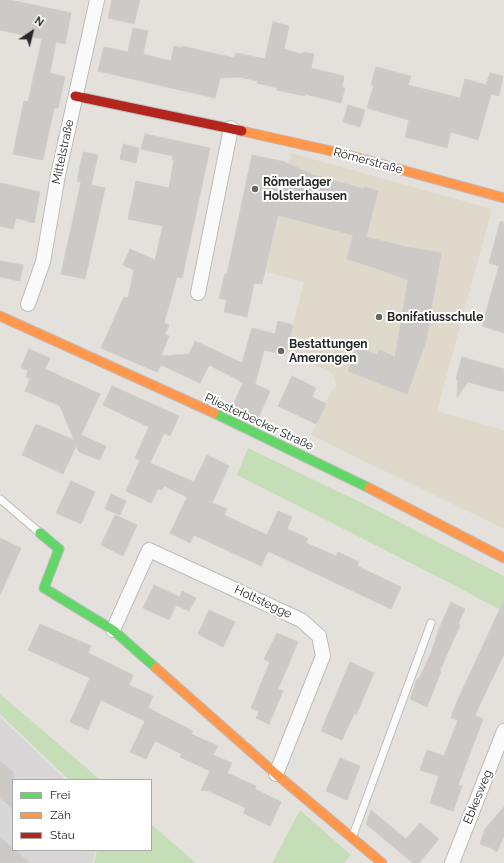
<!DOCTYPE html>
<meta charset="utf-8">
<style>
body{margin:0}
#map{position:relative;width:504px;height:863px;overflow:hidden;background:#e4e1dc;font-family:Raleway,sans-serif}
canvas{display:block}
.legend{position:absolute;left:12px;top:779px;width:140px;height:72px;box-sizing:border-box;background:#fff;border:1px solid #a9a9a9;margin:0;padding:5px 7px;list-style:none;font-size:12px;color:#272727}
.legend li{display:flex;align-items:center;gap:8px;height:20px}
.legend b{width:20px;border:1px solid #a9a9a9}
.north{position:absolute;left:12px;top:12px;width:40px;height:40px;-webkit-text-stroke:3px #fff;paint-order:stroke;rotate:35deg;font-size:11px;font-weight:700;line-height:16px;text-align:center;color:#272727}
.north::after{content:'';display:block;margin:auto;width:14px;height:18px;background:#272727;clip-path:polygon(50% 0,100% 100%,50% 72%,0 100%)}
</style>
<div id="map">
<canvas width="504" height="863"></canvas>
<ul class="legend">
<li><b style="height:5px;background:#63d668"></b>Frei</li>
<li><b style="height:5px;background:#ff974d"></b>Zäh</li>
<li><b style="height:5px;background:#b3261e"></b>Stau</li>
</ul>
<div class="north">N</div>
</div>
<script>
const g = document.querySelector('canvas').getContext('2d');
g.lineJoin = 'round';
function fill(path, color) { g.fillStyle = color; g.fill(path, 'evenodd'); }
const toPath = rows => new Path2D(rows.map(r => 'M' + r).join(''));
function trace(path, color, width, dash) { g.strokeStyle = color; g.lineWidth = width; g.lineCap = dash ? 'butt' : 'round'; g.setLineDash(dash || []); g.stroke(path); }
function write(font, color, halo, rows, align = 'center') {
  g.font = font + ' Raleway,sans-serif'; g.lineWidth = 4; g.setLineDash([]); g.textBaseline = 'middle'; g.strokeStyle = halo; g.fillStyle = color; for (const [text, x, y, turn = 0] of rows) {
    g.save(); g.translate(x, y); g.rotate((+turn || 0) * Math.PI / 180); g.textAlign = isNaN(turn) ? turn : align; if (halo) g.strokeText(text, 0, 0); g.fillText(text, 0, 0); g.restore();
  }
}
const industrial = toPath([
 [0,717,66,780,13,780,13,850,95,850,92,863,0,863]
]);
const education = toPath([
 [291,153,492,209,437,411,504,430,504,529,311,435,332,390,333,390,336,386,335,380,332,373,286,352,304,282,266,272]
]);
const green = toPath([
 [248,448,368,506,504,576,504,612,452,584,237,475],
 [0,694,90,771,100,780,69,780,0,714],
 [300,810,351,855,344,863,272,863],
 [151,824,196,863,94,863,97,850,151,850]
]);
const building = toPath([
 [0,0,10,0,71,13,65,44,56,42,50,73,65,77,58,108,54,108,43,160,13,154,24,101,28,102,42,39,0,30,0,0],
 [112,0,140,0,134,24,108,18,112,0],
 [273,22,289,26,284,49,301,54,304,52,314,54,311,68,344,76,342,87,345,88,341,103,305,94,305,96,277,90,277,88,257,83,258,81,240,77,220,78,215,98,98,71,104,47,128,52,133,28,148,31,143,54,171,61,174,46,182,48,182,46,234,58,236,53,265,59,273,22],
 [376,67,411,76,408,85,460,98,465,79,486,85,490,73,503,76,499,96,491,94,478,140,451,132,447,148,405,137,409,120,367,108,374,85,371,85,376,67],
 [348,105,365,110,360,127,343,122,348,105],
 [145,134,210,148,182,278,177,277,164,323,169,325,165,334,169,336,161,356,189,354,195,341,242,363,252,328,275,334,278,321,293,325,285,355,264,350,255,384,270,391,258,419,232,407,243,383,229,375,209,365,200,383,161,365,157,372,101,348,124,297,128,298,134,270,123,265,130,249,155,260,163,226,128,219,136,181,169,188,174,160,172,160,173,156,141,149,145,134],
 [123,144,139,148,136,163,120,159,123,144],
 [83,152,98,155,91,185,105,188,85,279,61,274,81,182,77,181,83,152],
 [252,155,285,162,313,175,364,189,365,187,378,191,366,237,407,247,441,253,426,341,407,394,348,371,357,347,377,355,379,350,395,357,408,280,376,268,347,259,353,235,278,215,262,284,254,283,247,317,224,312,227,300,219,298,225,274,227,274,252,155],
 [0,183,40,192,34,223,16,218,13,229,0,226,0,183],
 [500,222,504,222,504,333,482,326,499,266,489,263,500,222],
 [0,261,23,265,20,281,0,277,0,261],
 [29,349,50,358,45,369,100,394,81,435,106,446,100,460,79,452,76,446,63,474,22,455,36,424,74,440,60,406,25,391,30,379,26,377,28,371,21,367,29,349],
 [462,357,504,369,504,391,501,390,501,391,468,382,457,397,458,380,456,379,462,357],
 [292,376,316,388,312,397,326,404,316,424,278,406,292,376],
 [112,386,179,416,170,436,164,433,150,463,194,482,207,455,229,466,212,503,227,509,224,515,267,535,278,511,292,517,287,529,308,538,306,543,336,556,338,552,359,562,357,566,401,587,391,609,268,551,261,566,194,535,190,543,170,533,187,497,164,486,162,490,158,489,151,503,126,491,140,460,135,458,149,427,103,405,112,386],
 [71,481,95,492,81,524,56,513,71,481],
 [111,494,126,501,120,515,105,509,111,494],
 [115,515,137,525,123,556,101,545,115,515],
 [0,538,21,548,0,595,0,538],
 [154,585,180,597,182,591,196,598,189,611,176,605,169,620,143,608,154,585],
 [504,600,504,654,475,715,483,719,458,785,462,786,453,811,430,803,439,776,420,770,427,750,444,756,458,720,451,718,455,706,504,600],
 [451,602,465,609,458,624,460,625,440,670,441,671,427,707,410,699,417,679,419,679,431,653,439,629,451,602],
 [209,610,235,622,223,647,198,634,209,610],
 [40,624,91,646,88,653,133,675,129,685,153,696,148,708,193,731,191,734,218,746,213,755,232,763,227,773,256,786,255,789,281,802,270,826,243,813,246,808,209,791,201,790,210,771,180,757,182,754,155,741,146,759,130,752,145,721,101,700,88,730,70,722,90,678,28,650,40,624],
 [277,633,298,642,278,689,283,691,269,724,256,718,259,712,251,708,270,662,264,659,277,633],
 [350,662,374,673,356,715,354,714,342,740,321,731,350,662],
 [340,758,360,766,347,800,326,791,340,758],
 [0,761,13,772,13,809,0,798,0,761],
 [504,807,504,835,497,852,491,848,480,844,485,829,504,807],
 [371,810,406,839,420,823,439,839,419,863,413,863,366,824,371,810],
 [0,837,13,849,13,850,15,850,30,863,0,863,0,837]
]);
const lane = toPath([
 [0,499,40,533],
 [352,838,431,623]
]);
const street = toPath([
 [198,293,231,128],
 [28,304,43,262,58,175,97,0],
 [113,630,149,550,301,620,319,636,323,656,276,774],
 [452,863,504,731]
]);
const fast = toPath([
 [214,413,369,488],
 [40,533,59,549,44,588,113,630,156,668]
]);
const slow = toPath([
 [242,131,340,153,504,198],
 [0,316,214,413],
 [369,488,504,558],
 [156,668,276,774,382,863]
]);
const jam = toPath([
 [75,96,242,131]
]);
const markers = [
 [255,189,4,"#696866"],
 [379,317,4,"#696866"],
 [281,351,4,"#696866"]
];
const streetNames = [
 ["Mittelstraße",63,152,-78],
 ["Römerstraße",368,161,15],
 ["Pliesterbecker Straße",259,422,25],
 ["Holtstegge",263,602,25],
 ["Ebkesweg",478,797,-68]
];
const poiNames = [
 ["Römerlager",263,182],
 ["Holsterhausen",263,196],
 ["Bonifatiusschule",387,317],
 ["Bestattungen",289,344],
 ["Amerongen",289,358]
];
fill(industrial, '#d9d6d8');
fill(education, '#dfd9cb');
fill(green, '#c6deb8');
fill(building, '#ccc9c6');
trace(building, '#cfcdc8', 1);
trace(lane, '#bebdbe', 9);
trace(street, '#bebdbe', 16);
trace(fast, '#bebdbe', 11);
trace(slow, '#bebdbe', 11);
trace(jam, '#bebdbe', 11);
trace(lane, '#fbfafa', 7);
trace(street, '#fbfafa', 14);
trace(fast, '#63d668', 9);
trace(slow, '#ff974d', 9);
trace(jam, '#b3261e', 9);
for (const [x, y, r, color] of markers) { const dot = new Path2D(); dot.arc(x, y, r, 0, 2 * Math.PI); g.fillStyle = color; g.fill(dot); trace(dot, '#fff', 1.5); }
write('12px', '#272727', '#fff', streetNames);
write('bold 12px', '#272727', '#fff', poiNames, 'left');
</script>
